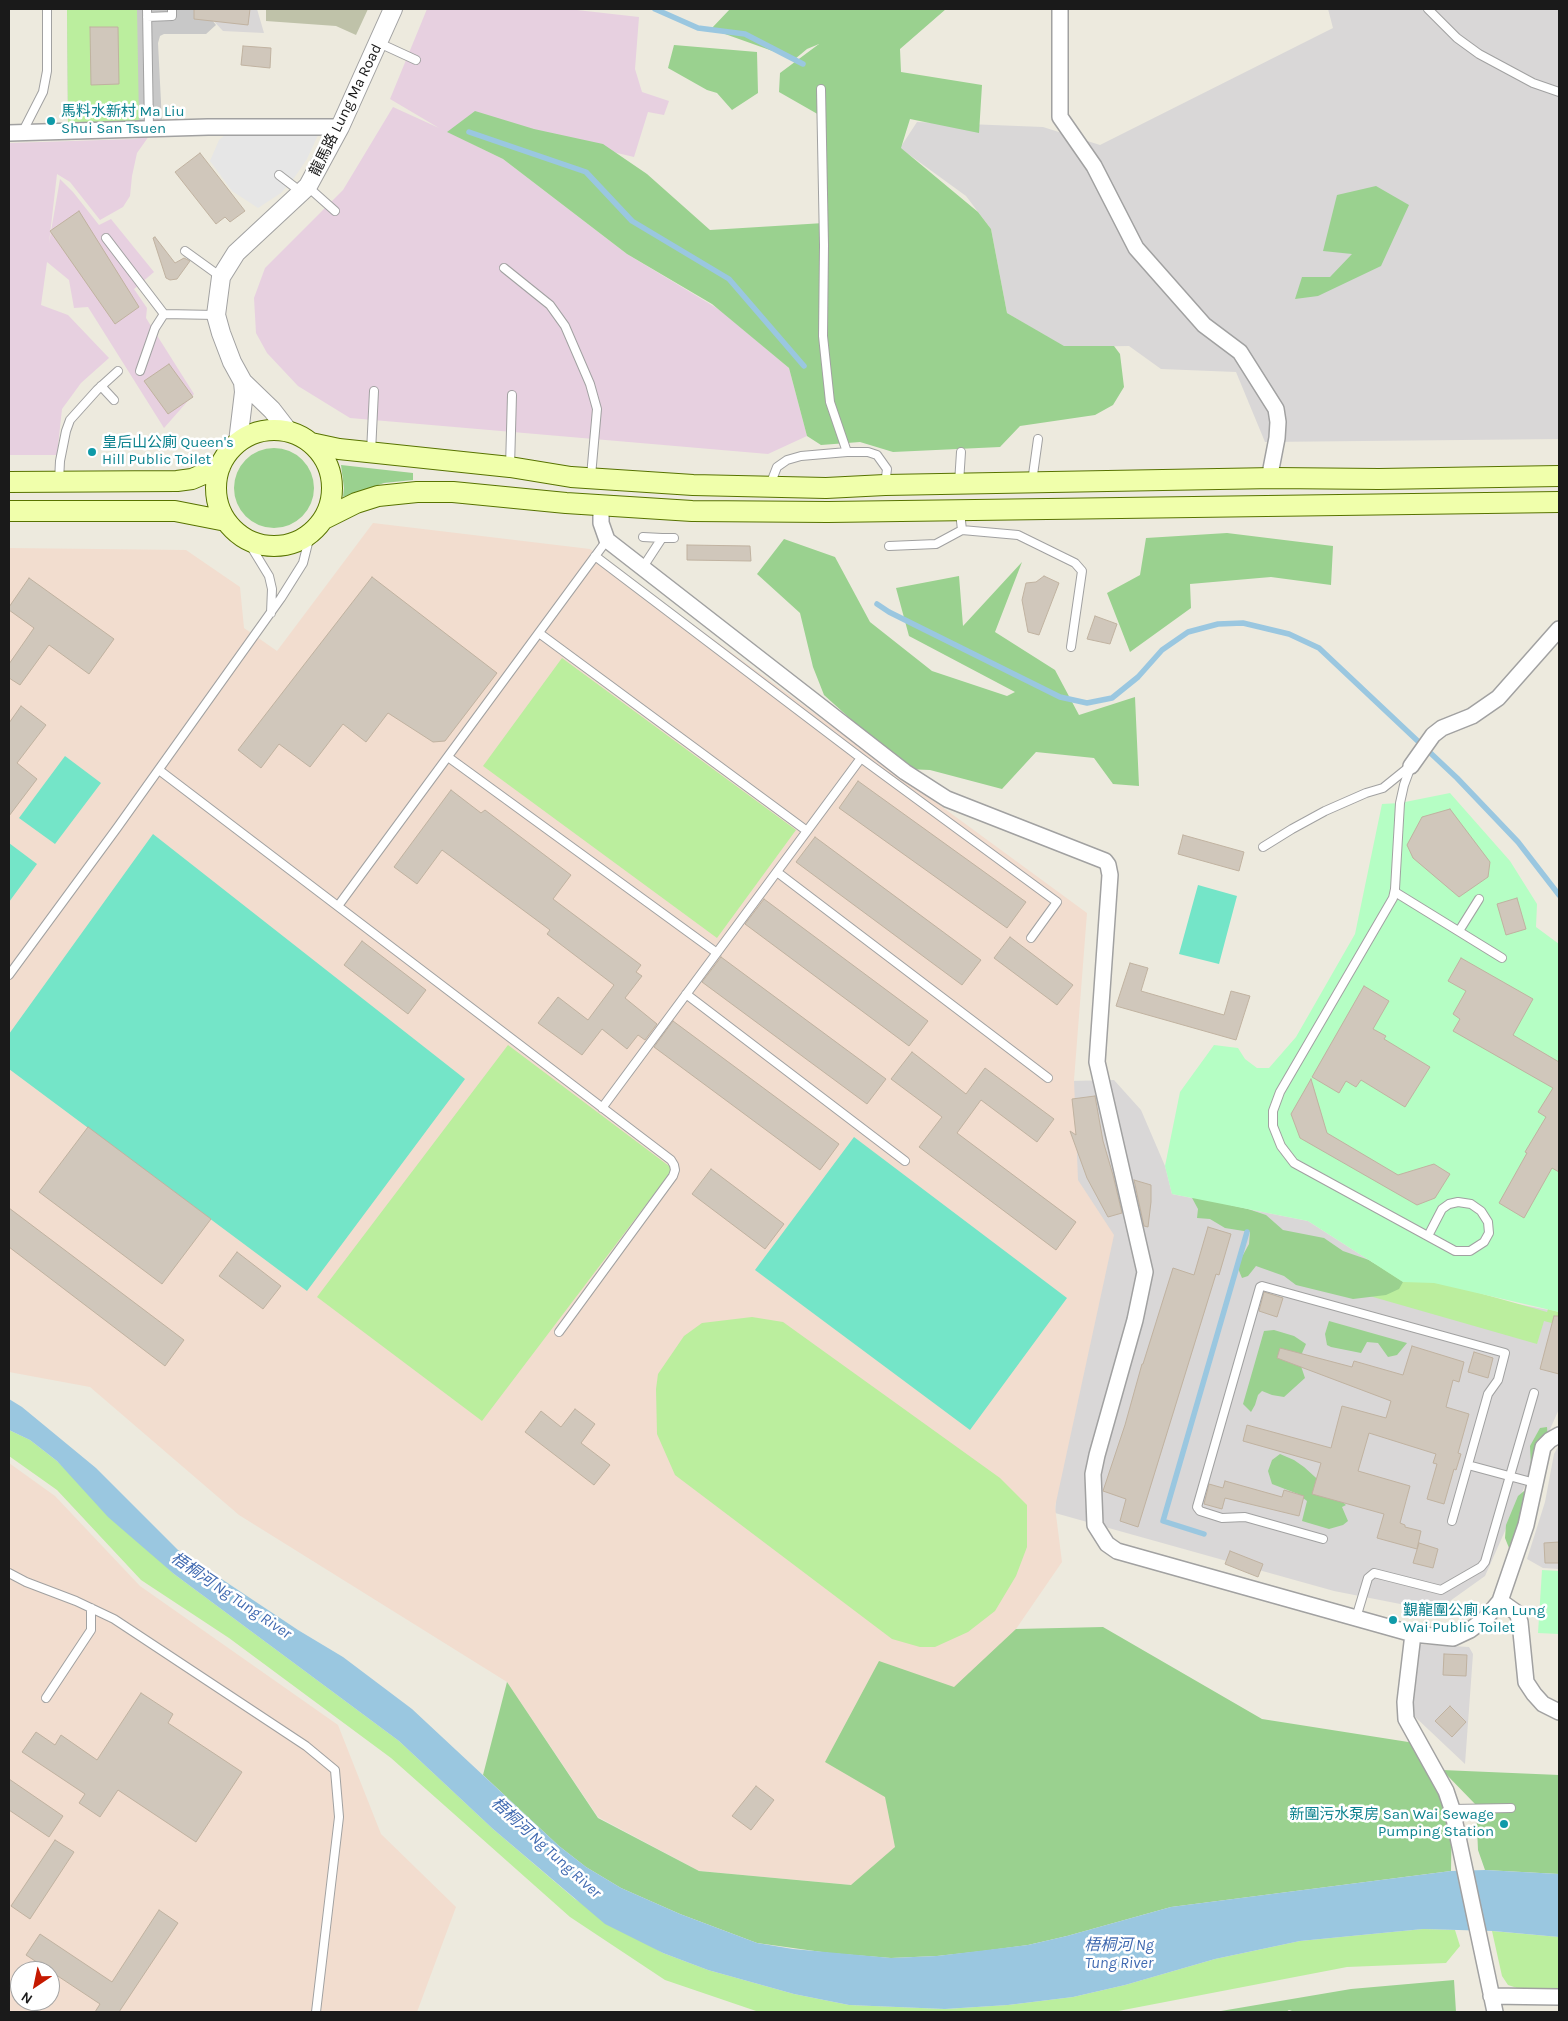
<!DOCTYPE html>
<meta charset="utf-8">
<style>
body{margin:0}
#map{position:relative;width:1568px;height:2021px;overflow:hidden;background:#edeade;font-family:Karla,sans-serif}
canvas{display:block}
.frame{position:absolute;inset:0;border:10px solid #1a1a1a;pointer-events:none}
.north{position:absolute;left:10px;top:1961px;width:50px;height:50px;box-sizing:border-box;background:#fff;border:1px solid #a3a3a3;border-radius:50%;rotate:214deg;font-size:14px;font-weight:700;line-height:20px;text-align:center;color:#1a1a1a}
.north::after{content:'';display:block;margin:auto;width:18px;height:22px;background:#c51900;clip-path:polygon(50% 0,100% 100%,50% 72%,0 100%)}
</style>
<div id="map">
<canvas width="1568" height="2021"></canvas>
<div class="frame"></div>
<div class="north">N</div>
</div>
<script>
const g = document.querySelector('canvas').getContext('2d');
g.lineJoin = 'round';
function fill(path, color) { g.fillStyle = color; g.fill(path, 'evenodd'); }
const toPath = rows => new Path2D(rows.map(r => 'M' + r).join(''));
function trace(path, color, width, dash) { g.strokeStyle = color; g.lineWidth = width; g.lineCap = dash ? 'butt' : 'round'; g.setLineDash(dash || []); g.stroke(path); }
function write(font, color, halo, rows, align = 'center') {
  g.font = font + ' Karla,"Noto Sans SC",sans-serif'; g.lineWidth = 5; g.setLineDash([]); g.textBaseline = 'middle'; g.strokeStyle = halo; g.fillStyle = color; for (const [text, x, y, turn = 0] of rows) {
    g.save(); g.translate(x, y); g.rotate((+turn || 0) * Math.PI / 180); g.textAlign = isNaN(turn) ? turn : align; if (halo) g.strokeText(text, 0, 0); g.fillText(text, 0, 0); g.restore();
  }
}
const residential = toPath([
 [208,9,257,9,264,33,223,31,208,15],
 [1328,9,1559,9,1559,439,1265,442,1236,372,1161,369,1129,346,1064,347,1007,313,991,229,966,196,900,148,917,122,1043,127,1100,145,1333,28],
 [1114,1080,1141,1110,1165,1166,1172,1194,1308,1221,1403,1282,1559,1312,1559,1409,1485,1576,1436,1611,1334,1591,1055,1513,1077,1179,1069,1081],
 [1559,1445,1559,1569,1543,1568,1527,1559,1545,1502,1554,1454],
 [1417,1644,1469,1647,1473,1654,1465,1764,1412,1714]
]);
const industrial = toPath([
 [427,9,437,10,439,9,568,9,639,17,635,69,642,92,669,101,664,115,648,112,634,157,583,145,448,132,503,159,627,254,720,310,789,368,807,436,768,454,350,418,298,386,267,353,256,333,254,298,265,268,343,190,393,107,439,128,390,99],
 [149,136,137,153,132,176,130,196,123,207,100,220,70,182,57,174,49,243,60,179,73,192,99,225,111,219,154,272,134,289,147,308,146,318,194,394,164,428,88,307,74,308,69,280,47,262,41,305,68,315,109,358,81,383,62,409,57,455,9,455,9,143,134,139]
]);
const religious = toPath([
 [67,9,208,9,208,15,216,25,206,34,164,34,160,36,158,43,162,122,68,123]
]);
const military = toPath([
 [373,523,590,549,1087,913,1074,1080,1078,1180,1114,1235,1055,1507,1062,1562,1016,1629,884,1888,699,1871,598,1817,507,1682,239,1515,90,1387,9,1372,9,548,186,550,240,587,244,628,277,651],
 [9,1463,55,1496,140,1586,338,1725,381,1834,456,1907,417,2012,9,2012],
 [20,1971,50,1971,50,2001,20,2001]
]);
const construction = toPath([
 [266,9,368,9,356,35,336,26,266,21]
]);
const grass = toPath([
 [67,9,137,9,139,122,68,123],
 [562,658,796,830,717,938,483,766],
 [508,1045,673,1169,482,1421,317,1297],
 [1262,1232,1547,1312,1548,1309,1559,1312,1559,1325,1544,1321,1537,1344,1258,1264],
 [752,1317,783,1322,1000,1478,1027,1505,1027,1547,1016,1576,995,1611,968,1632,935,1647,920,1647,892,1639,675,1475,657,1434,656,1389,658,1374,684,1336,702,1323],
 [9,1430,30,1440,57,1461,174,1574,399,1741,493,1829,575,1899,663,1953,708,1970,794,1994,849,2005,945,2009,1008,2005,1073,1997,1125,1985,1215,1959,1300,1941,1423,1929,1455,1930,1460,1946,1446,1963,1347,1967,1113,2012,759,2012,665,1980,570,1917,391,1758,229,1638,141,1580,57,1490,9,1456],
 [1492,1931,1559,1937,1559,1992,1520,1989,1508,1985,1502,1976]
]);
const forest = toPath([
 [730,9,946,9,900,49,901,72,982,85,979,133,910,119,901,148,978,212,991,229,1007,313,1064,346,1114,346,1120,354,1124,387,1113,405,1095,415,1020,426,1000,447,893,452,860,442,821,445,807,436,789,368,712,304,627,254,503,159,447,132,475,111,534,129,603,144,647,174,710,230,824,223,821,116,779,92,780,73,819,44,807,49,795,59,711,29],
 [674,45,757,52,758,93,732,110,717,93,707,90,668,68],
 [1376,186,1409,205,1381,266,1318,296,1295,299,1302,277,1330,277,1352,254,1323,251,1337,195],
 '234 488a40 40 0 1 1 80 0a40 40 0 1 1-80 0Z',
 [341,465,413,473,413,480,384,483,343,497,344,488],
 [1227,533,1333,546,1331,585,1271,577,1190,584,1191,608,1130,652,1107,593,1140,575,1146,538],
 [784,539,835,557,870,622,932,671,1007,696,1015,692,909,636,896,588,959,576,963,626,1022,562,995,632,1055,670,1079,715,1135,697,1139,786,1113,784,1094,758,1036,752,1002,789,930,770,906,769,824,695,813,667,800,613,757,574],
 [1191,1196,1248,1209,1266,1215,1283,1230,1324,1238,1343,1251,1369,1260,1403,1282,1399,1289,1386,1295,1353,1299,1296,1285,1284,1276,1256,1266,1248,1276,1242,1278,1237,1266,1249,1244,1250,1232,1225,1228,1210,1219,1197,1218,1198,1209],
 [1329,1321,1407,1343,1397,1355,1388,1357,1378,1343,1367,1342,1361,1353,1331,1347,1327,1345,1325,1334],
 [1274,1330,1294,1336,1306,1344,1299,1360,1305,1378,1284,1397,1272,1395,1262,1391,1258,1395,1255,1405,1251,1412,1243,1404,1264,1331],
 [1547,1427,1549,1454,1545,1465,1531,1467,1530,1446,1540,1428],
 [1280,1454,1294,1460,1304,1467,1346,1505,1342,1507,1348,1521,1343,1525,1329,1529,1302,1521,1307,1501,1298,1494,1272,1484,1268,1471,1272,1460],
 [1524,1491,1537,1506,1511,1553,1505,1538,1506,1525,1518,1496],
 [1103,1627,1262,1719,1421,1744,1452,1809,1451,1871,1171,1907,1067,1936,1028,1945,983,1951,937,1956,891,1958,829,1953,757,1943,680,1914,621,1888,586,1867,559,1846,483,1775,507,1682,598,1818,699,1871,851,1885,895,1847,885,1797,825,1762,879,1661,954,1687,1016,1629],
 [1442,1770,1559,1775,1559,1874,1485,1870,1478,1850,1476,1805],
 [1454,1980,1456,2012,1295,2012,1289,2010,1286,2012,1215,2012,1351,1989]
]);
const park = toPath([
 [1450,793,1510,861,1537,904,1536,927,1559,944,1559,1312,1434,1283,1403,1282,1308,1221,1172,1194,1165,1166,1180,1092,1214,1045,1238,1048,1245,1059,1257,1068,1269,1068,1296,1037,1355,934,1382,804,1400,803],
 [1542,1570,1559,1571,1559,1634,1538,1633]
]);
const pitch = toPath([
 [65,756,101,783,55,844,19,818],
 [153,834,465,1079,307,1291,9,1069,9,1034],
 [9,843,37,864,9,902],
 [1198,885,1237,896,1219,964,1179,954],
 [854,1137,1067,1298,970,1430,755,1270]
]);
const parking = toPath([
 [225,135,318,135,307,159,294,178,281,193,258,208,232,191,210,161,219,140]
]);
const water = toPath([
 [9,1399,22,1407,96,1468,178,1550,298,1630,343,1657,412,1709,559,1846,586,1867,621,1888,680,1914,757,1943,793,1949,891,1958,937,1956,1028,1945,1067,1936,1171,1907,1451,1871,1485,1870,1559,1874,1559,1937,1493,1931,1423,1929,1300,1941,1215,1959,1125,1985,1073,1997,1008,2005,945,2009,849,2005,794,1994,708,1970,663,1953,605,1924,493,1829,399,1741,174,1574,108,1517,57,1461,30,1440,9,1430]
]);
const stream = toPath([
 [655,9,698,28,745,34,803,64],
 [469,132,586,172,632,221,729,279,804,366],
 [877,604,889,612,1060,697,1087,703,1112,698,1138,677,1162,650,1188,632,1218,624,1243,623,1289,634,1319,648,1457,778,1518,842,1559,895],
 [1204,1534,1163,1521,1247,1232]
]);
const building = toPath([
 [194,9,250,9,248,25,194,19,194,9],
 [90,27,118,27,119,84,91,85,90,27],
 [243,46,271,48,270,68,241,65,243,46],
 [200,153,245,211,230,222,225,217,216,224,175,172,200,153],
 [79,211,139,307,115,324,50,231,79,211],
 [155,237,175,263,184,258,190,261,177,279,170,280,166,278,153,238,155,237],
 [169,364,193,397,168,414,144,381,169,364],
 [687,545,750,546,751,561,687,560,687,545],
 [1044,576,1059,583,1039,635,1028,632,1022,600,1026,583,1036,582,1044,576],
 [372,577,497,673,445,741,433,742,388,713,366,742,343,724,310,767,279,744,261,768,238,750,372,577],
 [29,578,114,639,89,674,49,645,20,685,9,678,9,664,34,628,9,610,9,607,29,578],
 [1095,616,1117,624,1110,644,1087,639,1095,616],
 [21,706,46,725,17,763,37,779,9,816,9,723,21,706],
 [858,781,1026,902,1007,928,839,808,858,781],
 [451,790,481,813,485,810,571,875,553,899,641,965,636,972,642,976,625,998,657,1024,645,1040,638,1035,627,1049,602,1029,582,1055,538,1023,558,997,588,1020,614,985,547,934,550,930,442,850,417,884,394,867,451,790],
 [1450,809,1490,862,1488,877,1459,897,1413,858,1407,845,1422,817,1450,809],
 [1183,835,1244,852,1239,871,1178,854,1183,835],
 [815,837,981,960,962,985,796,862,815,837],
 [1517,898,1526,929,1506,935,1497,904,1517,898],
 [764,899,928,1021,909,1046,745,924,764,899],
 [1010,937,1073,985,1057,1005,994,958,1010,937],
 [362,941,426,990,408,1014,344,965,362,941],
 [721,957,886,1079,867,1104,702,982,721,957],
 [1461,958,1533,999,1513,1035,1559,1062,1559,1172,1552,1168,1524,1218,1499,1203,1527,1153,1525,1152,1546,1117,1538,1112,1553,1088,1453,1031,1460,1019,1453,1014,1466,991,1448,981,1461,958],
 [1130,963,1148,968,1141,991,1224,1015,1231,991,1250,996,1236,1040,1116,1006,1130,963],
 [1364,986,1389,1001,1373,1029,1386,1036,1384,1039,1430,1067,1405,1107,1361,1080,1356,1087,1346,1081,1339,1093,1312,1077,1364,986],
 [673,1021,839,1144,820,1170,654,1047,673,1021],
 [912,1052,966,1094,985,1068,1054,1119,1037,1142,981,1100,957,1133,1076,1222,1056,1250,919,1147,942,1117,891,1079,912,1052],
 [1311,1079,1327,1133,1398,1175,1434,1164,1450,1174,1435,1198,1417,1205,1300,1138,1291,1114,1311,1079],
 [1095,1096,1103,1141,1113,1175,1122,1213,1108,1217,1087,1178,1070,1131,1076,1135,1072,1099,1095,1096],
 [88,1127,211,1219,162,1284,39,1192,88,1127],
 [711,1169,784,1224,765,1249,692,1194,711,1169],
 [1134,1180,1151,1185,1151,1202,1148,1227,1144,1226,1134,1180],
 [9,1208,184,1340,165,1366,9,1247,9,1208],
 [1208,1227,1231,1234,1219,1275,1216,1274,1138,1527,1120,1521,1126,1499,1103,1491,1125,1425,1142,1364,1143,1364,1173,1268,1194,1275,1208,1227],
 [237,1252,281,1286,263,1309,219,1276,237,1252],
 [1264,1292,1283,1298,1277,1317,1259,1311,1264,1292],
 [1554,1316,1559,1316,1559,1374,1540,1369,1554,1316],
 [1412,1346,1464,1362,1459,1382,1453,1380,1446,1407,1469,1414,1458,1453,1461,1454,1456,1470,1454,1469,1444,1504,1427,1499,1437,1464,1433,1463,1436,1454,1369,1433,1358,1471,1410,1486,1400,1523,1405,1525,1405,1527,1421,1531,1417,1549,1377,1538,1384,1514,1312,1494,1321,1463,1243,1441,1247,1425,1331,1448,1342,1406,1386,1418,1391,1401,1277,1358,1280,1348,1352,1367,1354,1361,1403,1375,1412,1346],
 [1474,1352,1493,1358,1488,1378,1468,1372,1474,1352],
 [575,1409,595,1424,581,1443,610,1465,594,1485,525,1432,541,1411,561,1427,575,1409],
 [1225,1481,1282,1497,1284,1490,1304,1496,1299,1516,1225,1498,1222,1509,1204,1504,1209,1484,1223,1488,1225,1481],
 [1559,1542,1559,1563,1545,1563,1544,1543,1559,1542],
 [1419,1543,1438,1549,1433,1568,1413,1563,1419,1543],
 [1230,1551,1263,1564,1258,1577,1225,1564,1230,1551],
 [1444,1654,1467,1655,1466,1676,1443,1675,1444,1654],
 [141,1693,173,1714,168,1723,242,1772,196,1842,118,1790,100,1817,79,1803,85,1794,22,1752,36,1732,55,1745,61,1735,97,1760,141,1693],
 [1450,1706,1466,1722,1452,1737,1435,1721,1450,1706],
 [9,1779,63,1816,49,1837,9,1810,9,1779],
 [756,1786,774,1800,751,1830,732,1816,756,1786],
 [55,1840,74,1852,30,1919,11,1906,55,1840],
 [159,1910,178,1923,119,2012,95,2012,100,2004,26,1955,40,1934,112,1982,159,1910]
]);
const service = toPath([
 [147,9,149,129],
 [1428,9,1457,38,1479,54,1533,83,1559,92],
 [147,17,172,16,172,9],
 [379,43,416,60],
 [821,89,824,245,823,336,830,402,847,452],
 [22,133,43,92,47,71,47,9],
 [279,175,301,192],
 [308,187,335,211],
 [106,238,164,314],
 [185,251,221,277],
 [504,268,550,305,565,326,590,384,597,409,591,476],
 [140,371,155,328,164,314,216,315],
 [101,386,114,400],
 [371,452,374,391],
 [510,467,512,395],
 [59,481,60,461,66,431,70,420,97,390,118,371],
 [1032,482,1038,439],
 [959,483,961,452],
 [770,485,777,467,787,460,801,456,847,452,868,452,877,455,887,469,885,485],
 [960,512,962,530,1018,535,1075,563,1082,571,1071,647],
 [662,538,674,538],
 [247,540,269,576,272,589,271,613],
 [889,546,936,544,962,530],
 [595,556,861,758,1057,902,1031,938],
 [643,567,662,538,643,537],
 [539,633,807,831,602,1108],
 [448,757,717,953],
 [1411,766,1404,785,1400,803,1395,889,1393,898,1280,1092,1273,1111,1273,1126,1281,1146,1294,1163,1455,1251,1470,1251,1484,1242,1489,1233,1488,1222,1481,1211,1471,1204,1458,1202,1449,1204,1442,1209,1428,1236],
 [159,770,671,1160,674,1165,675,1170,673,1176,559,1332],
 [807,831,861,758],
 [1263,847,1292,829,1325,811,1366,793,1383,788,1409,767],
 [777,872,1048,1078],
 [1395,892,1502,958],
 [338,906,607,540],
 [1459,931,1479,899],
 [9,975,117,828,281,598,303,563,310,535],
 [686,994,905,1161],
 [1468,1465,1535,1483],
 [1323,1539,1245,1517,1222,1518,1200,1511,1197,1507,1260,1287,1262,1286,1505,1353,1498,1380,1488,1394,1452,1521],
 [9,1573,26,1582,76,1601,114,1619,306,1746,335,1770,339,1817,316,2012],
 [1356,1618,1368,1578,1374,1573,1441,1590,1481,1567,1485,1562,1534,1393],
 [46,1698,91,1630,91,1608],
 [1452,1809,1511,1808]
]);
const minor = toPath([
 [1060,9,1060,117,1094,166,1136,248,1204,325,1240,352,1276,409,1278,422,1277,438,1271,469,1274,478],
 [9,133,208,127,340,127],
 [601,505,601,523,607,540,905,772,947,799,1105,861,1108,865,1110,875,1097,1062,1145,1272,1135,1320,1097,1455,1093,1474,1095,1525,1107,1544,1117,1551,1413,1634,1453,1638,1470,1630,1486,1618,1500,1601,1526,1525,1543,1447,1550,1440,1559,1435],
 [1411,766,1433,735,1442,728,1472,716,1498,698,1559,629],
 [1500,1601,1517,1613,1520,1622,1526,1682,1534,1694,1543,1704,1559,1712],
 [1413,1634,1405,1702,1406,1719,1446,1791,1452,1809,1495,2012],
 [1491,1996,1559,1997]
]);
const tertiary = toPath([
 [289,432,272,410,243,382,232,362,221,333,216,315,221,277,236,253,308,186,340,127,393,9],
 [238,442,244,392,243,382]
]);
const secondary = toPath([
 '216 488a58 58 0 1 1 116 0a58 58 0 1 1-116 0Z',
 [311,443,339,449,510,467,571,477,693,485,826,488,885,485,1274,478,1379,479,1559,476],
 [9,482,177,481,192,479,220,467],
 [9,511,175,511,226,521],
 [324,519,356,503,378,496,417,492,453,492,566,503,692,511,828,512,1559,502]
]);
const markers = [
 [51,121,5,"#0f9aa8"],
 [92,452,5,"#0f9aa8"],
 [1393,1620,5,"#0f9aa8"],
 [1504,1824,5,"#0f9aa8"]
];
const streetNames = [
 ["龍馬路 Lung Ma Road",346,110,-64]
];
const cultureNames = [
 ["馬料水新村 Ma Liu",61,112],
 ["Shui San Tsuen",61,129],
 ["皇后山公廁 Queen's",102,443],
 ["Hill Public Toilet",102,460],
 ["覲龍圍公廁 Kan Lung",1403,1611],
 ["Wai Public Toilet",1403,1628],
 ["新圍污水泵房 San Wai Sewage",1494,1815,"right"],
 ["Pumping Station",1494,1832,"right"]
];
const waterNames = [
 ["梧桐河 Ng Tung River",231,1596,34],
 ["梧桐河 Ng Tung River",546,1848,42],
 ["梧桐河 Ng",1119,1945],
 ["Tung River",1119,1963]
];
fill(residential, '#d9d7d7');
fill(industrial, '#e7d0e0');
fill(religious, '#c8c8c8');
fill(military, '#f2ddcf');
fill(construction, '#bfc2a9');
fill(grass, '#bbee9e');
fill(forest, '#9ad18f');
fill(park, '#b5fec4');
fill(pitch, '#74e5c8');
fill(parking, '#e6e6e6');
fill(water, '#9ac7e0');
trace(stream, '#9ac7e0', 5.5);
fill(building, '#d0c7bb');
trace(building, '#c0b2a0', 1);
trace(service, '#a1a1a1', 10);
trace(minor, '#a1a1a1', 18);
trace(tertiary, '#a1a1a1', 20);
trace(secondary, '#587300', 22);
trace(service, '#fff', 8);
trace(minor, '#fff', 15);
trace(tertiary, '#fff', 18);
trace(secondary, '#f0ffab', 20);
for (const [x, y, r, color] of markers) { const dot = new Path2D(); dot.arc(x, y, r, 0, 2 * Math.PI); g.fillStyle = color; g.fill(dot); trace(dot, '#fff', 2); }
write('15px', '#1a1a1a', '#fff', streetNames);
write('15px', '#0d838f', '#fff', cultureNames, 'left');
write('italic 16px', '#406ab1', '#fff', waterNames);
</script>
